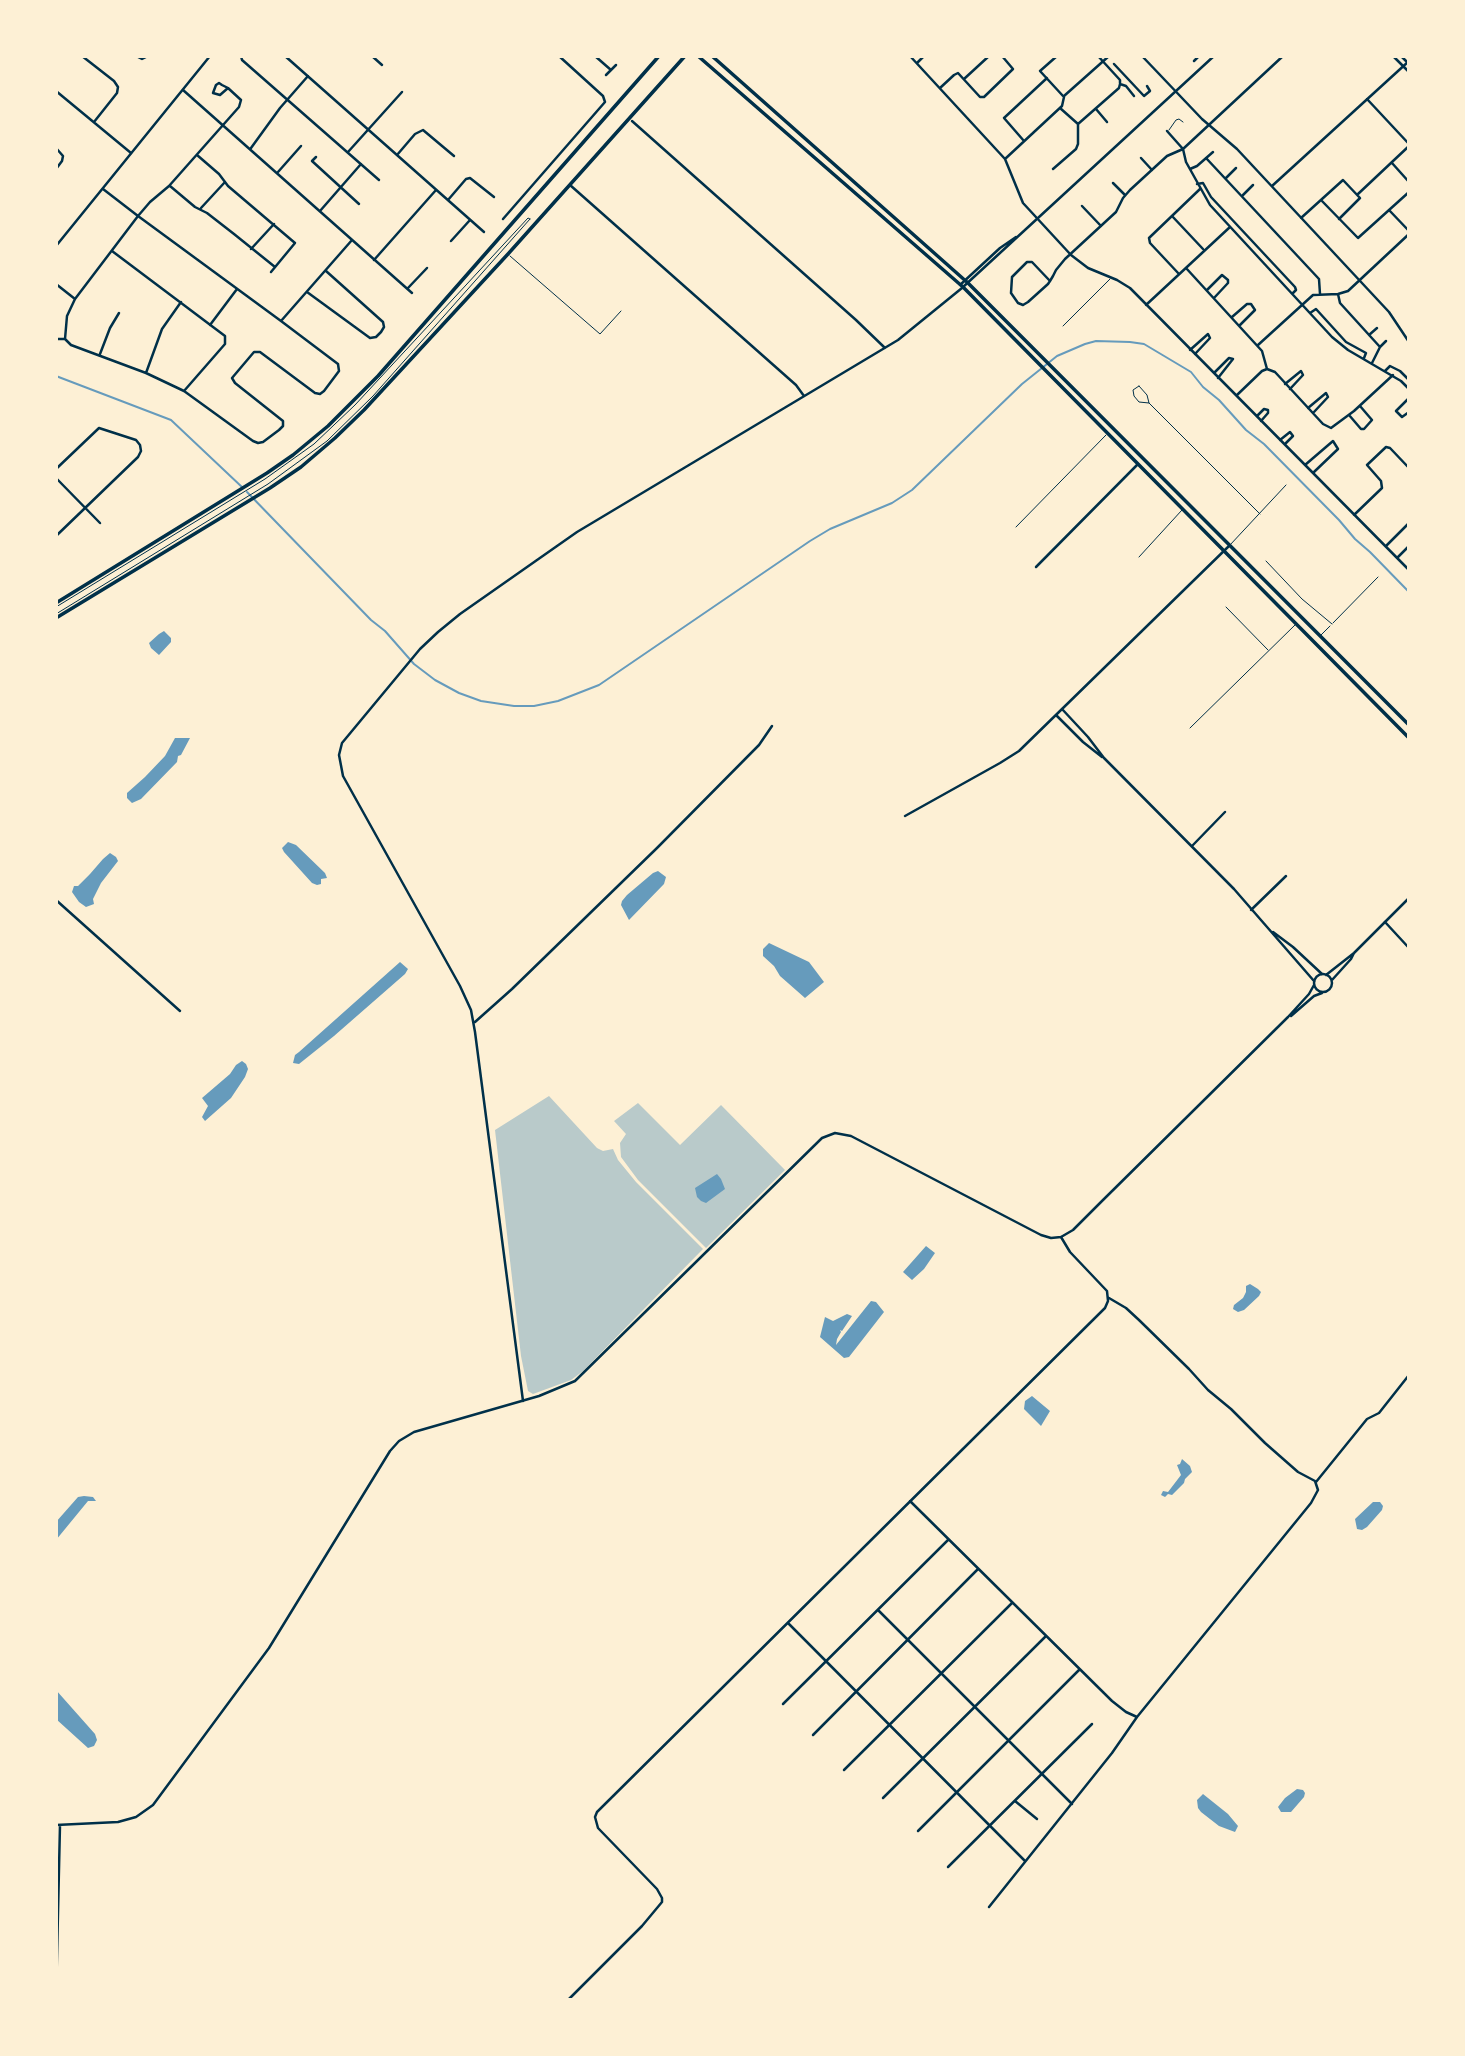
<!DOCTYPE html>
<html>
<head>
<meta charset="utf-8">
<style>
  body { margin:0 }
  #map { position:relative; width:1465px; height:2056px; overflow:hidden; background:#fdf0d5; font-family:"Open Sans",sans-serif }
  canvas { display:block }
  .frame { position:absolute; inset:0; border:58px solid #fdf0d5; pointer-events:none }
</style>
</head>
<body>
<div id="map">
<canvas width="1465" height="2056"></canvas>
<div class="frame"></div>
</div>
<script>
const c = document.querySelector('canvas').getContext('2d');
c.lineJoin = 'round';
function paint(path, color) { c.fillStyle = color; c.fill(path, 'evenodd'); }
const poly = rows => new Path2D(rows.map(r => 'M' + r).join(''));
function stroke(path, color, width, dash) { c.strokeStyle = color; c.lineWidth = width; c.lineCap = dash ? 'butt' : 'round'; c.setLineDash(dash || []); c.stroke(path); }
paint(poly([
  [549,1096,597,1148,603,1151,613,1149,618,1160,636,1182,703,1249,583,1371,571,1380,533,1394,528,1391,521,1356,495,1130],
  [638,1103,680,1145,721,1105,785,1170,706,1248,638,1180,621,1157,620,1143,626,1134,614,1121]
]), '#b9caca');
paint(poly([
  [164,631,171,638,171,642,159,655,151,648,149,643,159,634],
  [175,738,190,738,181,755,178,756,177,762,141,799,132,803,127,798,127,793,145,777,165,756],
  [288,842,296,845,325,873,327,878,321,879,321,884,317,885,312,883,284,852,282,848],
  [110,853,116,857,118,861,101,883,93,899,94,904,86,907,79,902,72,892,74,886,78,886,90,874,103,859],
  [658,871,666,877,664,884,629,920,621,905,622,901,627,895,653,873],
  [769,943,809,962,824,982,805,998,780,976,774,966,763,956,763,949],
  [400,962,408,969,405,974,334,1036,299,1064,293,1063,295,1055,299,1052],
  [242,1061,246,1064,248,1069,245,1077,231,1098,205,1121,202,1117,208,1106,202,1098,230,1074,236,1065],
  [717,1174,721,1179,725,1189,706,1203,701,1201,697,1197,695,1188],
  [926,1246,935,1253,924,1269,912,1280,903,1272],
  [1250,1284,1258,1289,1261,1292,1259,1296,1244,1310,1238,1312,1233,1309,1234,1305,1243,1298,1246,1292,1246,1286],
  [871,1301,876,1302,884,1312,849,1357,844,1358,820,1337,825,1317,833,1321,847,1314,852,1316,842,1331,840,1330,841,1332,837,1339,836,1345],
  [1032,1396,1050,1411,1041,1426,1024,1409,1025,1401],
  [1182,1459,1190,1466,1192,1472,1185,1479,1184,1483,1172,1495,1168,1494,1165,1497,1161,1495,1163,1491,1168,1492,1181,1475,1177,1465,1180,1464],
  [84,1496,93,1497,96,1501,88,1501,56,1540,56,1522,78,1497],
  [1373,1502,1380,1502,1383,1506,1382,1510,1367,1527,1362,1530,1357,1529,1355,1519],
  [56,1690,95,1734,97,1740,94,1746,88,1748,56,1719],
  [1297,1789,1303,1790,1305,1793,1304,1797,1291,1812,1281,1812,1278,1807,1285,1798],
  [1203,1794,1228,1814,1238,1826,1235,1832,1219,1826,1201,1812,1198,1808,1197,1800]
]), '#669bbc');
stroke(poly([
  [56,376,171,420,243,488],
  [247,492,371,620,385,631,414,664,435,680,459,693,481,701,514,706,534,706,558,701,599,685,810,541,830,529,892,503,912,490,1022,384,1057,356,1085,344,1096,341,1130,342,1144,344,1191,372,1203,387,1219,400,1246,430,1264,444,1339,520,1355,539,1370,552,1409,592]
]), '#669bbc', 2);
stroke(poly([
  [1169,130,1176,120,1179,119,1183,122],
  [510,256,600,334,621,311],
  [1063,326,1110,279],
  [1139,386,1147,395,1149,403,1139,402,1134,396,1133,390,1139,386],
  [1149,403,1260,514],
  [1016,527,1106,435],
  [1230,545,1286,485],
  [1139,557,1182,510],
  [1266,561,1302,599,1332,624],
  [56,607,265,479,314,444,355,405,528,218,530,219],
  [1226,607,1268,650],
  [56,614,268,484,327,441,373,396,530,219],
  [1333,623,1378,577],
  [1321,635,1330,626],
  [1190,728,1295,625]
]), '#003049', 1);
stroke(poly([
  [82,56,114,81,118,87,117,93,94,122],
  [136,56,142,59,148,56],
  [241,56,242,60,379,180],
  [285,56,484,232],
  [372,56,382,65],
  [595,56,611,70],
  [910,56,1005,159,1023,203,1071,255,1088,268,1117,280,1130,288,1409,570],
  [1057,56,1040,71,1063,96],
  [1098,56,1120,80,1120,83],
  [1142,56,1202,119,1237,149,1389,312,1409,342],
  [1393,56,1409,72],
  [1401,56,1409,64],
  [1194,61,1199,56],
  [917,63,924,56],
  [1114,64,1144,96,1150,91,1147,86],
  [606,75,616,65],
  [964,79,989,56],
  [1120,84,1126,86,1134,96],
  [940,88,954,75,958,73,980,97,984,97,1013,69,1002,56],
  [183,90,412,293],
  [56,91,131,153],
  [1064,96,1109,56],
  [1367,99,1409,144],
  [1060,108,1078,124],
  [1096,109,1107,122],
  [632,121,856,320,885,348],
  [1078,124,1119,88,1120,84],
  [1167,131,1183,149,1186,162,1210,205,1332,337,1348,350,1401,381,1409,389],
  [1024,141,1004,118,1047,78],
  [56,148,63,156,62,161,56,169],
  [251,148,280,108,308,76],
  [348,152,402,92],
  [197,155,219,174,228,186,295,243,271,272],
  [397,155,415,134,423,130,454,156],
  [316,157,312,161,359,204],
  [1141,158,1152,170],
  [1206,158,1319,279,1320,294],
  [1005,159,1062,106,1064,97],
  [1392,163,1409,182],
  [1053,169,1076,149,1078,144,1078,124],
  [1190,169,1197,166,1213,152],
  [278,172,301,146],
  [1226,178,1236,168],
  [1113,183,1125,195],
  [1197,184,1203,183,1211,197,1295,287,1296,290,1293,293],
  [570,185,796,385,804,396],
  [170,186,195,207,207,213,234,234,275,267],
  [1272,186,1409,61],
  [103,189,138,216,281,321,338,364,339,371,324,391,320,394,315,393,260,352,254,352,232,378,235,383,283,421,283,426,279,430,263,442,258,443,253,441,184,391,146,373,71,345,65,339,67,316,75,299,138,216,150,202,169,186,239,107,241,100,228,88,222,85,219,83,216,85,213,93,220,95,228,88],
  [1358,194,1409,146],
  [1243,195,1253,185],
  [448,200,466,179,470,178,494,197],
  [1321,200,1358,238,1409,192],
  [1082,206,1101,226],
  [201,208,225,182],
  [1389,210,1409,231],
  [320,211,361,164],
  [1172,216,1203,249],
  [1301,218,1343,180,1360,198,1339,219],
  [503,219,605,102,603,96,559,56],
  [451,241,470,220],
  [251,249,274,224],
  [112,251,225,336,225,344,184,391],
  [374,260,436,190],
  [1186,268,1262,351,1267,369,1262,371,1237,395],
  [1179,274,1150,243,1149,238,1200,189],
  [1050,281,1032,262,1027,262,1012,277,1011,293,1018,303,1023,305,1028,302,1048,284,1050,281,1053,276,1056,270,1065,259,1116,212,1123,198,1130,190,1167,156,1183,149,1283,56],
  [56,284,75,299],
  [408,288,427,268],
  [1207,290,1222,275,1228,280,1228,283,1214,298],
  [307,292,370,338,376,337,381,332,384,327,383,322,326,271],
  [1338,294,1340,303,1380,347],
  [1146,305,1230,227],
  [1310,313,1316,309,1346,342,1366,353,1364,358],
  [1232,317,1247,304,1251,304,1255,310,1240,325],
  [281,321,352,240],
  [210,325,237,289],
  [1369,335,1377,328],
  [56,339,65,339],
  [1258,345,1313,295,1338,294,1348,291,1409,234],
  [1190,350,1208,334,1210,338,1195,354],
  [100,354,110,328,119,313],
  [1372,363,1380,347,1386,341],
  [1267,369,1275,372,1323,424,1331,428,1354,411,1393,375],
  [1385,371,1390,366,1400,371,1409,380],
  [146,373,162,329,181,302],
  [1214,373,1229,358,1233,359,1218,378],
  [1285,384,1301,371,1303,375,1290,389],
  [1409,398,1396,411,1402,417,1409,412],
  [1308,408,1326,393,1328,397,1314,412],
  [1349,415,1361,429,1364,429,1372,420,1360,406],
  [1257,416,1264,409,1268,410,1268,413,1261,421],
  [1280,440,1290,432,1293,436,1286,443],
  [1305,465,1333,441,1338,449,1314,472],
  [56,469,99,428,136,440,140,445,141,451,138,457,56,536],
  [56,478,100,523],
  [1354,515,1382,488,1381,481,1367,465,1386,447,1390,448,1409,468],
  [1386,546,1409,523],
  [1397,558,1409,546],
  [1036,567,1138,464],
  [1062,709,1088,737,1104,758,1234,889,1314,981],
  [1056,715,1083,742,1102,757],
  [905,816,1000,763,1019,751,1230,545],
  [1192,846,1225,812],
  [56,900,180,1011],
  [1251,910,1286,876],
  [1385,922,1409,948],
  [1273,932,1293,947,1322,974],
  [475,1022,512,989,657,848,759,745,772,726],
  [523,1401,475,1032,471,1010,460,986,343,776,339,755,342,743,420,649,438,632,460,614,577,532,898,340,962,288],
  [1316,1482,1367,1419,1379,1413,1409,1375],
  [910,1501,1112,1701,1126,1712,1137,1717],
  [878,1610,1072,1804],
  [788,1623,1025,1861],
  [783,1704,948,1540],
  [813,1735,978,1569],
  [844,1770,1012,1603],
  [883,1798,1046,1636],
  [1015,1801,1037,1819],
  [918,1831,1079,1670],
  [948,1867,1092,1724],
  [989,1907,1112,1753,1137,1717,1311,1503,1318,1490,1315,1481,1298,1472,1265,1443,1231,1409,1208,1390,1189,1369,1139,1320,1126,1308,1109,1298],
  [568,2000,642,1926,662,1902,662,1898,657,1889,598,1828,595,1817,597,1812,1105,1308,1108,1301,1107,1291,1070,1252,1061,1237]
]), '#003049', 2.5);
stroke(poly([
  [56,246,210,56],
  [960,285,1000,248,1016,237],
  [963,287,1214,56],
  '1314 983a9 9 0 1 1 18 0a9 9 0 1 1-18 0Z',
  [1326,975,1354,953,1409,898],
  [1332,980,1351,959,1354,953],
  [1291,1016,1314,996,1322,993],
  [56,1825,118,1822,136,1817,153,1805,269,1648,390,1451,399,1441,414,1432,539,1396,575,1381,822,1138,835,1133,851,1136,1041,1235,1051,1238,1061,1237,1073,1230,1101,1202,1288,1017,1309,994,1314,985],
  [56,2000,60,1825]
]), '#003049', 2.5);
stroke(poly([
  [698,56,963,287,1409,738],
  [712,56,968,283,1409,725]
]), '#003049', 3.5);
stroke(poly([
  [56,603,267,473,293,455,328,426,378,376,659,56],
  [56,618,270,488,301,467,335,438,364,410,508,254,685,56]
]), '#003049', 3.5);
</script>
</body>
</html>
